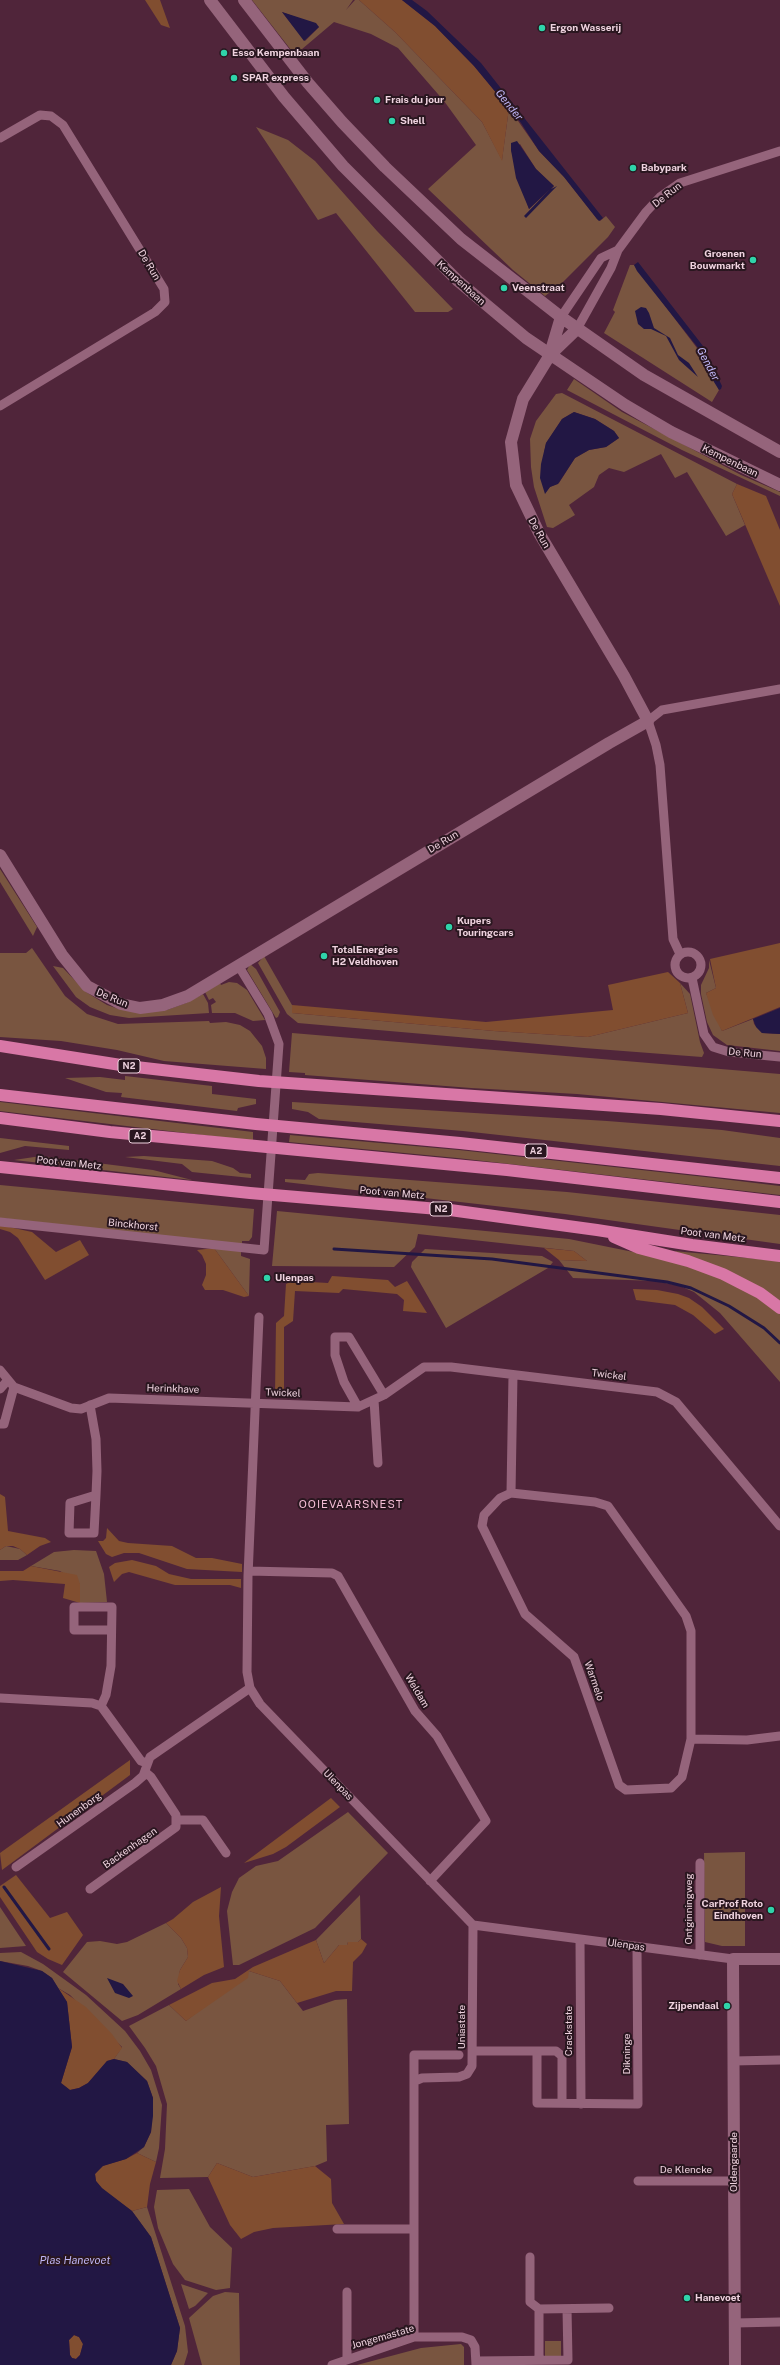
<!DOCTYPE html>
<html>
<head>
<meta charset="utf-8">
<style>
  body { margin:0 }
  canvas { display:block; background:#50253a }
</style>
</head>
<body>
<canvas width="780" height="2365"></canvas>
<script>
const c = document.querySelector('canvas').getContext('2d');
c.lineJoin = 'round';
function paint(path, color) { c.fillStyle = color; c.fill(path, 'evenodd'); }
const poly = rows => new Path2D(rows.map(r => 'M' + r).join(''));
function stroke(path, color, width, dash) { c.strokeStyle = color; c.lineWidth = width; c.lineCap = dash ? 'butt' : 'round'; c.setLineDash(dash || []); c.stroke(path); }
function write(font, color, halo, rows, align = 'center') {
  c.font = font + ' "Public Sans",sans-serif'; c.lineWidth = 4; c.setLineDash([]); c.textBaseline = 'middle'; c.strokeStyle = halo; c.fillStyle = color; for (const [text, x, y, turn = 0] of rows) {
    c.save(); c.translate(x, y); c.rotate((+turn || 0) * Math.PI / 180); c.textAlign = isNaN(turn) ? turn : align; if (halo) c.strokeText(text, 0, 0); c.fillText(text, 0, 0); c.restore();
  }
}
paint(poly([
  [252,0,353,0,346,10,355,0,359,0,395,32,482,122,502,160,509,108,539,151,564,177,597,219,600,221,606,216,615,227,608,237,562,283,545,296,513,270,428,189,476,145,444,101,398,48,371,34,334,22,295,55],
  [282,12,298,18,319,27,305,41],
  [520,144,536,169,554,186,529,209,511,150],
  [256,127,288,140,315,161,377,231,453,309,448,312,415,312,336,213,318,220],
  [630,265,634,265,703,356,719,390,712,402,604,333,615,312,613,310],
  [574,379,622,412,741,475,780,492,780,496,682,450,567,390],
  [562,393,737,484,732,494,745,525,726,536,687,472,675,478,661,454,624,472,609,468,599,475,594,487,569,505,575,515,553,528,547,527,534,487,531,467,530,439,536,421,556,394],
  [574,412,595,419,614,431,619,438,606,447,589,450,575,458,559,483,550,487,546,492,544,453,546,443,562,419],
  [0,869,37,927,33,936,0,882],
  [32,948,65,996,87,1014,118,1024,209,1021,210,1023,226,1022,240,1025,250,1031,262,1046,266,1058,266,1069,164,1061,117,1050,61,1041,0,1037,0,953,26,953],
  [264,956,292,1005,292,1013,494,1031,588,1037,688,1013,680,983,690,994,700,1042,704,1053,702,1057,584,1048,298,1023,287,1014,258,963],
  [709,960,716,988,706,993,722,1031,753,1019,754,1024,762,1033,780,1034,780,1051,727,1045,713,1035,707,1022,701,994,701,985,709,968],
  [250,964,256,969,280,1012,278,1017,276,1018,247,970],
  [53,966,63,968,86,992,107,1005,119,1009,167,1010,186,1003,203,994,208,1003,209,1013,129,1018,110,1015,90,1007,76,997],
  [229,982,237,983,247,990,265,1020,253,1021,235,1013,212,1013,211,1005,216,1002,213,998,209,1000,205,992,220,983,221,985],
  [292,1033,780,1074,780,1113,577,1094,471,1088,305,1075,305,1073,289,1072],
  [125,1076,212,1086,212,1094,256,1099,256,1104,238,1108,237,1111,121,1097,122,1093,106,1092,65,1078,100,1077,125,1080],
  [0,1102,253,1132,253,1141,0,1111],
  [292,1102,607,1121,722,1130,780,1138,780,1166,463,1131,319,1119,308,1112,292,1109],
  [290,1135,459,1150,714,1178,780,1186,780,1195,457,1158,289,1142],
  [0,1138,69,1146,69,1150,25,1146,0,1153],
  [41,1156,153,1170,192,1180,14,1160],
  [144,1156,212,1161,233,1168,240,1173,251,1174,251,1178,192,1172,182,1164,125,1157],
  [318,1173,567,1192,780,1215,780,1244,565,1214,285,1182,285,1179,305,1180,309,1174],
  [0,1185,254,1209,252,1237,249,1241,242,1241,242,1245,0,1218],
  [277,1211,569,1239,668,1259,721,1278,758,1296,780,1313,780,1382,720,1313,694,1292,680,1286,655,1281,573,1278,559,1260,587,1261,574,1251,418,1234,415,1247,394,1267,272,1266],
  [214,1248,241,1251,241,1256,250,1259,249,1296],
  [425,1249,542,1256,553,1262,548,1268,446,1328,411,1267,412,1262],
  [674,1251,780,1261,780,1303,689,1258],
  [6,1546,20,1549,27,1555,18,1560,0,1560,0,1550],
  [74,1550,96,1551,104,1574,107,1602,80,1603,80,1584,60,1571,31,1566,54,1552],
  [348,1812,388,1853,315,1928,239,1965,233,1965,227,1911,232,1892,239,1878,256,1866,278,1861],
  [745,1852,745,1946,722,1946,705,1942,704,1853],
  [360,1895,361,1939,358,1942,348,1942,347,1945,339,1945,324,1963,316,1940],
  [0,1907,26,1946,0,1948],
  [166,1923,181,1938,187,1948,188,1957,180,1970,178,1984,181,1989,138,2015,122,2021,63,1972,87,1942,100,1941,117,1944,127,1942],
  [21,1952,43,1964,86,1995,125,2031,140,2051,151,2070,162,2105,159,2148,156,2162,137,2153,144,2147,151,2132,153,2098,147,2081,127,2062,114,2059,122,2047,70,1995,58,1988,52,1978,42,1971,28,1966,0,1961,0,1953],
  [249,1971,280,1981,303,2011,335,2000,347,1999,349,2124,326,2125,327,2161,315,2166,253,2177,217,2163,208,2177,160,2178,165,2149,167,2104,156,2066,145,2048,129,2026,169,2005,186,2021],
  [189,2189,210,2227,232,2248,230,2288,216,2290,185,2280,173,2264,158,2228,154,2207,157,2190],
  [147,2207,185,2326,188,2352,184,2365,171,2365,177,2351,180,2328,151,2237,132,2211],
  [181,2284,208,2293,195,2306,189,2309],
  [225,2292,239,2293,240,2365,202,2365,189,2318,213,2296],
  [545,2341,561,2341,561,2356,545,2356],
  [461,2344,464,2347,464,2365,357,2365,421,2348]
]), '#795540');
paint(poly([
  [145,0,160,0,170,28,161,25],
  [359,0,402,0,435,26,474,66,509,108,502,161,482,122,395,32],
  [737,484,766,496,780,530,780,606,732,494],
  [780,943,780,1007,722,1031,713,1015,706,993,716,988,710,959],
  [668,972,680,983,688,1013,588,1037,494,1031,292,1013,292,1005,486,1022,613,1010,608,985],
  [0,1225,32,1232,56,1252,80,1240,89,1255,45,1280,18,1238,10,1232,0,1229],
  [214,1248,249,1296,244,1297,223,1290,205,1290,202,1285,206,1275,206,1264,202,1255,197,1250],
  [544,1248,574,1251,587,1261,559,1260],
  [332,1276,388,1280,395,1287,407,1281,427,1313,403,1311,404,1300,397,1294,343,1289,339,1293,295,1291,293,1321,284,1327,284,1395,275,1395,276,1323,284,1316,286,1284,292,1281,328,1283],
  [633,1289,657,1290,678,1294,689,1298,702,1307,724,1329,715,1334,693,1315,675,1305,636,1300],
  [0,1494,5,1497,8,1531,45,1538,51,1542,40,1546,27,1555,20,1549,13,1546,6,1546,0,1550],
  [107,1528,119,1541,128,1543,172,1546,196,1558,212,1558,242,1564,242,1572,187,1569,139,1553,124,1553,112,1557,106,1554,98,1541,103,1541,106,1538],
  [132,1560,156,1566,169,1574,191,1579,241,1579,241,1588,230,1585,175,1585,129,1572,122,1574,114,1582,109,1567,115,1563],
  [31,1566,77,1575,80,1584,80,1603,63,1598,65,1584,13,1580,0,1581,0,1571,23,1571],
  [130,1760,130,1775,2,1870,0,1853],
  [331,1798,340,1807,286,1847,273,1854,244,1863],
  [16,1875,50,1918,67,1912,83,1935,62,1965,48,1959,37,1952,0,1897,0,1886],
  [221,1887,219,1916,224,1967,204,1975,181,1989,177,1981,180,1970,188,1957,187,1948,181,1938,166,1923,173,1919,193,1902],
  [361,1939,367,1944,362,1953,353,1962,352,1991,336,1991,297,2003,280,1981,249,1971,248,1978,186,2021,169,2005,212,1983,235,1979,253,1967,316,1940,324,1963,339,1945,347,1945,348,1942,358,1942],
  [58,1988,86,2007,112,2034,122,2048,114,2059,107,2061,88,2083,79,2088,70,2090,61,2083,72,2047,67,2002],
  [137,2153,156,2162,150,2184,147,2207,132,2211,102,2189,96,2181,95,2174,102,2166,126,2159],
  [217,2163,253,2177,315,2166,331,2179,332,2203,344,2224,273,2228,254,2232,241,2239,230,2225,208,2177],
  [74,2335,79,2337,83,2344,80,2355,76,2359,72,2358,70,2355,69,2340]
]), '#814e30');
paint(poly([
  [402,0,412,0,427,11,481,63,603,218,599,221,597,219,564,177,539,151,521,123,474,66,435,26],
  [282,12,316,23,319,27,304,41],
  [517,141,536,169,554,186,551,189,557,186,526,218,524,216,550,189,529,209,516,178,511,150,511,143],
  [638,262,703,346,722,386,721,389,719,390,714,382,699,349,637,271,634,265],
  [641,307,646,308,649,313,654,328,670,338,678,355,689,363,698,377,679,360,666,336,651,329,644,329,638,324,635,311],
  [574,412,595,419,614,431,619,438,606,447,589,450,575,458,558,484,550,487,545,494,540,478,541,464,546,443,562,419],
  [780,1008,780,1034,762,1033,756,1027,753,1019],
  [0,1961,42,1971,52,1978,67,2002,72,2047,61,2083,70,2090,79,2088,88,2083,107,2061,114,2059,127,2062,147,2081,153,2098,153,2116,151,2132,144,2147,126,2159,103,2166,95,2174,96,2181,102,2188,132,2211,151,2237,180,2328,177,2351,171,2365,0,2365],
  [74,2335,79,2337,83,2344,80,2355,76,2359,72,2358,70,2355,69,2340],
  [107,1978,123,1984,133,1996,129,1998,115,1993]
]), '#221744');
stroke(poly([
  [334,1249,492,1259,667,1282,691,1288,729,1306,764,1328,780,1343],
  [4,1887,49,1949]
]), '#221744', 3);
stroke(poly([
  [0,138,40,115,51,116,63,125,164,289,165,302,155,312,0,406],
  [561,317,601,258,618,250],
  [577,329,611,268,618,250,646,212,660,197,680,183,780,151],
  '675 965a13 13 0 1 1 26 0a13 13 0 1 1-26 0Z',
  [680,954,673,939,660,765,656,745,648,721,662,710,780,689],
  [692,978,704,1034,713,1047,729,1052,780,1057],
  [0,1222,264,1250,279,1044,268,1014,238,965],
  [259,1317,248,1576,247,1672,250,1688,260,1704,473,1925,733,1959],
  [0,1370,14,1387,71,1408,81,1409,109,1398,358,1407,384,1395,424,1367,451,1367,657,1392,676,1402,780,1526],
  [0,1389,7,1381],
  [374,1400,378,1463],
  [90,1405,96,1439,97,1471,96,1495,94,1533,69,1533,70,1503,96,1495],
  [358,1407,344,1382,335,1355,335,1337,349,1337,384,1395],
  [0,1424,4,1424,14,1387],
  [511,1493,595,1502,608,1506,686,1616,691,1631,691,1739,682,1777,671,1788,626,1790,619,1785,574,1657,525,1614,482,1526,484,1515,500,1498,511,1493],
  [511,1493,513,1375],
  [249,1571,332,1573,338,1576,415,1711,437,1736,486,1821,430,1881],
  [0,1698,92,1703,101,1706,141,1761,147,1763],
  [101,1706,106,1695,111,1666,112,1607,74,1607,74,1630,111,1630],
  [691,1739,747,1740,780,1736],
  [178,1820,203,1820,226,1853],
  [700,1863,700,1955],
  [16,1867,135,1783,143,1776,150,1757,250,1688],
  [90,1889,176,1827,176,1815,151,1777,145,1772],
  [580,1939,581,2104],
  [473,2051,556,2051,562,2056,562,2103],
  [537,2052,537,2103,638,2104,637,1947],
  [733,2061,780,2060],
  [415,2081,422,2078,459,2077,467,2074,472,2066,473,1925],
  [638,2181,734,2181],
  [337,2229,414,2229],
  [530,2257,530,2302,539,2309,609,2308],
  [347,2292,347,2359],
  [539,2309,539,2360],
  [735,2323,780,2322],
  [414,2337,414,2055,459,2055],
  [476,2361,568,2360,567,2309],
  [332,2365,414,2337,462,2337,471,2340,475,2347,476,2365]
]), '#95647b', 9);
stroke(poly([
  [210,0,284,97,343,166,458,281,526,338,625,405,671,432,780,485],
  [244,0,308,83,342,122,385,167,461,239,561,317,644,375,780,452],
  [550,354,561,317],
  [0,855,62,955,87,986,121,1004,140,1008,163,1005,188,996,609,743,648,721,624,676,539,533,516,485,511,442,523,399,550,355,577,329],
  [735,2365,733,1959,780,1959]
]), '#95647b', 12);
stroke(poly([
  [0,1046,127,1066,259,1081,661,1109,780,1121],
  [0,1095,256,1124,460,1143,780,1178],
  [0,1118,110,1132,507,1170,780,1202],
  [0,1167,250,1193,450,1210,597,1230,692,1245,780,1256],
  [614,1237,639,1248,688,1261,723,1274,760,1293,780,1308]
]), '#d877a6', 12);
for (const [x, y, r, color] of [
  [542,28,4,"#2fd4aa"],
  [224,53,4,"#2fd4aa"],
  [234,78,4,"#2fd4aa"],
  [377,100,4,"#2fd4aa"],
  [392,121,4,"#2fd4aa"],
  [633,168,4,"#2fd4aa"],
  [753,260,4,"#2fd4aa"],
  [504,288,4,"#2fd4aa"],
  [449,927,4,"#2fd4aa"],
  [324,956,4,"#2fd4aa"],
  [267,1278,4,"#2fd4aa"],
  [771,1910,4,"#2fd4aa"],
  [727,2006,4,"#2fd4aa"],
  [687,2298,4,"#2fd4aa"]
]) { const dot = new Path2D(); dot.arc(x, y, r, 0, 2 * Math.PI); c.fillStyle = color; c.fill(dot); stroke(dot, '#29161f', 1.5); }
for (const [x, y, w] of [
  [129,1066,22],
  [140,1136,22],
  [536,1151,22],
  [441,1209,22]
]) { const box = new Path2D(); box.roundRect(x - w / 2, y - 7, w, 14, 3); c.fillStyle = '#29161f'; c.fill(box); stroke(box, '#efd3df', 1); }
write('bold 9px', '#efd3df', null, [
  ["N2",129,1066],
  ["A2",140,1136],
  ["A2",536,1151],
  ["N2",441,1209]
]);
write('bold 10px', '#efd3df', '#29161f', [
  ["Ergon Wasserij",550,28],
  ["Esso Kempenbaan",232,53],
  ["SPAR express",242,78],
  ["Frais du jour",385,100],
  ["Shell",400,121],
  ["Babypark",641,168],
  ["Groenen",745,254,"right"],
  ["Bouwmarkt",745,266,"right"],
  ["Veenstraat",512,288],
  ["Kupers",457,921],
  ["Touringcars",457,933],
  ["TotalEnergies",332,950],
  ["H2 Veldhoven",332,962],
  ["Ulenpas",275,1278],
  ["CarProf Roto",763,1904,"right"],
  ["Eindhoven",763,1916,"right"],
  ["Zijpendaal",719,2006,"right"],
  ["Hanevoet",695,2298]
], 'left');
write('10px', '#efd3df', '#29161f', [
  ["De Run",667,195,-38],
  ["De Run",149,265,59],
  ["Kempenbaan",461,283,42],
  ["Kempenbaan",730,461,26],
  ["De Run",539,533,60],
  ["De Run",443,842,-31],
  ["De Run",112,998,22],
  ["De Run",745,1053,5],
  ["Poot van Metz",69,1163,6],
  ["Poot van Metz",392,1193,5],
  ["Binckhorst",133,1225,6],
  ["Poot van Metz",713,1235,7],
  ["Twickel",609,1375,7],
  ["Herinkhave",173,1389,2],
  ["Twickel",283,1393,2],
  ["Warmelo",594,1681,71],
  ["Weldam",417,1691,59],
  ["Ulenpas",338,1785,46],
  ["Hunenborg",79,1810,-36],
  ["Backenhagen",130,1848,-35],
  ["Ontginningweg",689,1909,-90],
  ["Ulenpas",626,1945,8],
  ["Uniastate",462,2027,-90],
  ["Crackstate",569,2031,-90],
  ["Dikninge",627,2054,-90],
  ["Oldengaarde",734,2162,-90],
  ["De Klencke",686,2170],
  ["Jongemastate",383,2337,-16]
]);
write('italic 11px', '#bfb6f6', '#29161f', [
  ["Gender",509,105,51],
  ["Gender",708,364,62],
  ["Plas Hanevoet",75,2261]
]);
c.letterSpacing = '1px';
write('11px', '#f4bdd5', '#29161f', [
  ["OOIEVAARSNEST",351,1505]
]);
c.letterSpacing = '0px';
</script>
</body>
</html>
